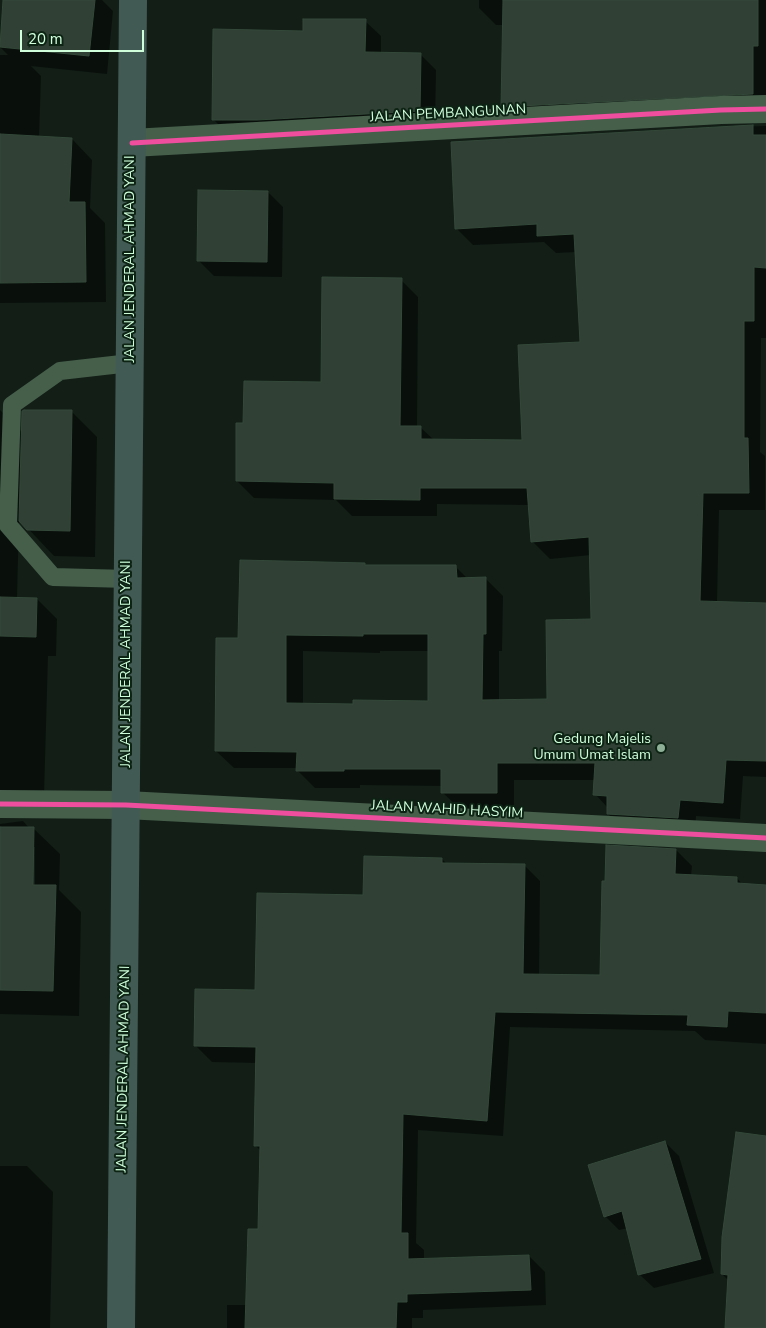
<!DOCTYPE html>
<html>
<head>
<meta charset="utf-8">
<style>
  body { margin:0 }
  #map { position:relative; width:766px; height:1328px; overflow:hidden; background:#121e16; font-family:"Nunito Sans",sans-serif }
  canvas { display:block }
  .scale { position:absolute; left:20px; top:30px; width:124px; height:22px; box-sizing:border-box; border:2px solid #cfffdb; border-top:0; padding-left:6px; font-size:15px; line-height:18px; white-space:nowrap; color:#cfffdb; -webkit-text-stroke:4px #0d2314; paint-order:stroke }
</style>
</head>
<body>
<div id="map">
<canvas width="766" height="1328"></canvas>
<div class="scale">20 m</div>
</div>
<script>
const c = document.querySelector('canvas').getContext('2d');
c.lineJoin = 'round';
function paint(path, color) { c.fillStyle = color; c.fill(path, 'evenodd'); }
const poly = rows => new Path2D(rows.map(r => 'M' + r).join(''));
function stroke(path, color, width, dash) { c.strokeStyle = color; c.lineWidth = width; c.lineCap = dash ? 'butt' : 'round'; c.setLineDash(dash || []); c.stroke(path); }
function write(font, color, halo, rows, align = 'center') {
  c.font = font + ' "Nunito Sans",sans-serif'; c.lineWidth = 4; c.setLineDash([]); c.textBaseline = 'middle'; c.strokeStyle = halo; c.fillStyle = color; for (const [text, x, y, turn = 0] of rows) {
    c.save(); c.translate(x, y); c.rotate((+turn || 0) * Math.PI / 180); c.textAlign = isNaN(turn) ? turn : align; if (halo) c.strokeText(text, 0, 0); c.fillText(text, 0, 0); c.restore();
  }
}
paint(poly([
  [5,0,102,0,113,11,107,74,31,66,41,76,39,138,72,139,92,160,90,208,105,223,106,302,0,303,0,55,8,55,0,47],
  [479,0,766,0,766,110,520,123,502,106,504,25,496,25,479,8],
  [365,21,381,36,381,54,420,54,436,70,435,126,229,135,213,119,304,32],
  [766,126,766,338,761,338,760,452,765,456,765,510,719,510,717,603,766,604,766,777,743,776,740,819,696,816,695,834,625,831,608,814,608,808,595,794,595,780,514,780,514,810,460,809,442,792,443,786,360,785,360,788,315,788,298,771,298,768,234,768,216,751,240,639,365,564,366,566,456,567,468,579,486,579,503,596,502,651,499,651,499,701,548,700,592,621,591,555,550,559,532,541,529,505,437,504,437,516,352,516,336,500,254,498,237,481,244,424,322,384,401,280,418,297,417,427,420,427,434,440,523,441,581,343,576,252,556,253,544,242,473,245,456,228,722,127],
  [303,651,380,653,380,651,429,651,429,702,354,706,303,705],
  [268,192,283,207,282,277,214,276,198,260],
  [0,410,23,433,71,411,97,437,95,557,54,556,19,519,17,598,37,599,57,619,56,656,48,656,44,796,0,794],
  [23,821,30,829,34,829,60,854,59,890,81,912,79,1016,0,1014,0,824],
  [33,847,35,847,35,891,32,891],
  [676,850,692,866,691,876,737,878,743,885,766,886,766,1044,705,1040,695,1031,510,1027,503,1136,418,1130,416,1243,424,1250,424,1260,529,1256,545,1272,546,1305,423,1310,423,1318,412,1318,412,1328,227,1328,227,1305,247,1305,259,1231,261,1151,255,1145,257,1063,212,1062,196,1046,365,896,442,859,447,864,524,865,540,881,539,976,602,977],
  [766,1137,766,1328,726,1328,729,1281,722,1274],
  [665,1142,679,1156,714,1273,654,1288,639,1274,628,1228,619,1230,605,1216],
  [0,1166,27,1166,53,1192,50,1328,0,1328]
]), '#0007');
const building = poly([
  [3,0,95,0,89,56,0,47,3,0],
  [503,0,758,0,758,46,753,46,753,94,501,107,503,0],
  [303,19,366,19,365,52,421,53,420,111,257,120,212,120,213,29,303,31,303,19],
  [753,125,753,135,766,135,766,268,754,267,754,321,744,321,744,438,748,438,749,493,703,493,700,601,766,603,766,761,726,760,723,803,680,800,678,818,607,814,607,796,593,795,595,763,497,763,497,793,441,793,441,769,344,769,344,771,296,771,297,752,215,751,216,638,238,638,240,560,365,563,365,565,456,565,457,578,486,577,486,634,483,634,482,700,547,699,546,620,591,619,589,537,531,542,527,488,420,488,420,500,334,499,334,483,236,481,236,423,243,423,244,381,321,382,322,277,402,278,400,426,421,426,421,439,522,440,518,345,580,342,574,234,537,236,537,224,455,229,451,142,753,125],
  [363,634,428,634,428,701,353,700,353,704,286,703,286,635,363,636,363,634],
  [0,134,72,138,69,202,85,202,86,282,0,283,0,134],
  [198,190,268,191,267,262,197,261,198,190],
  [24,410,72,410,70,531,27,530,19,521,22,411,24,410],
  [0,597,37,598,36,637,0,636,0,597],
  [0,827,34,827,33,885,56,885,53,991,0,990,0,827],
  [606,845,676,849,675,874,737,877,737,883,766,885,766,1013,728,1011,727,1027,687,1025,688,1015,495,1012,487,1121,403,1114,401,1233,408,1233,408,1259,529,1255,531,1290,407,1294,407,1302,397,1302,396,1328,245,1328,248,1229,258,1229,260,1146,254,1146,256,1047,194,1046,195,989,255,990,257,893,363,895,364,856,442,858,442,863,525,864,523,974,600,975,602,881,605,881,606,845],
  [736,1132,766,1136,766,1328,725,1328,728,1275,721,1274,722,1237,736,1132],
  [665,1141,701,1259,638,1275,622,1211,604,1217,588,1165,665,1141]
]);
paint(building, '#304034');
stroke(building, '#34493a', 1);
stroke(poly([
  [128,579,53,577,8,525,12,405,60,371,130,363]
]), '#465f4b', 18);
stroke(poly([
  [132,143,721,110,766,109]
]), '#465f4b', 28);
stroke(poly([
  [0,804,126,805,766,838]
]), '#465f4b', 28);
stroke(poly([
  [121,1328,133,0]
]), '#425a54', 28);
stroke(poly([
  [132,143,721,110,766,109],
  [0,804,126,805,766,838]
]), '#ef4d9e', 5);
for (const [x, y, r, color] of [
  [661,748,5,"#8db096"]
]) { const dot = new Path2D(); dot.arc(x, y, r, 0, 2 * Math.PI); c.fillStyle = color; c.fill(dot); stroke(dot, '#0d2314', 2); }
write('14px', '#cfffdb', '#0d2314', [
  ["JALAN PEMBANGUNAN",448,114,-3],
  ["JALAN JENDERAL AHMAD YANI",131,259,-90],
  ["JALAN JENDERAL AHMAD YANI",127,664,-90],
  ["JALAN WAHID HASYIM",447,810,3],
  ["JALAN JENDERAL AHMAD YANI",124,1069,-89]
]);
write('14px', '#cfffdb', '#0d2314', [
  ["Gedung Majelis",651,740],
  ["Umum Umat Islam",651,756]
], 'right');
</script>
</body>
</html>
